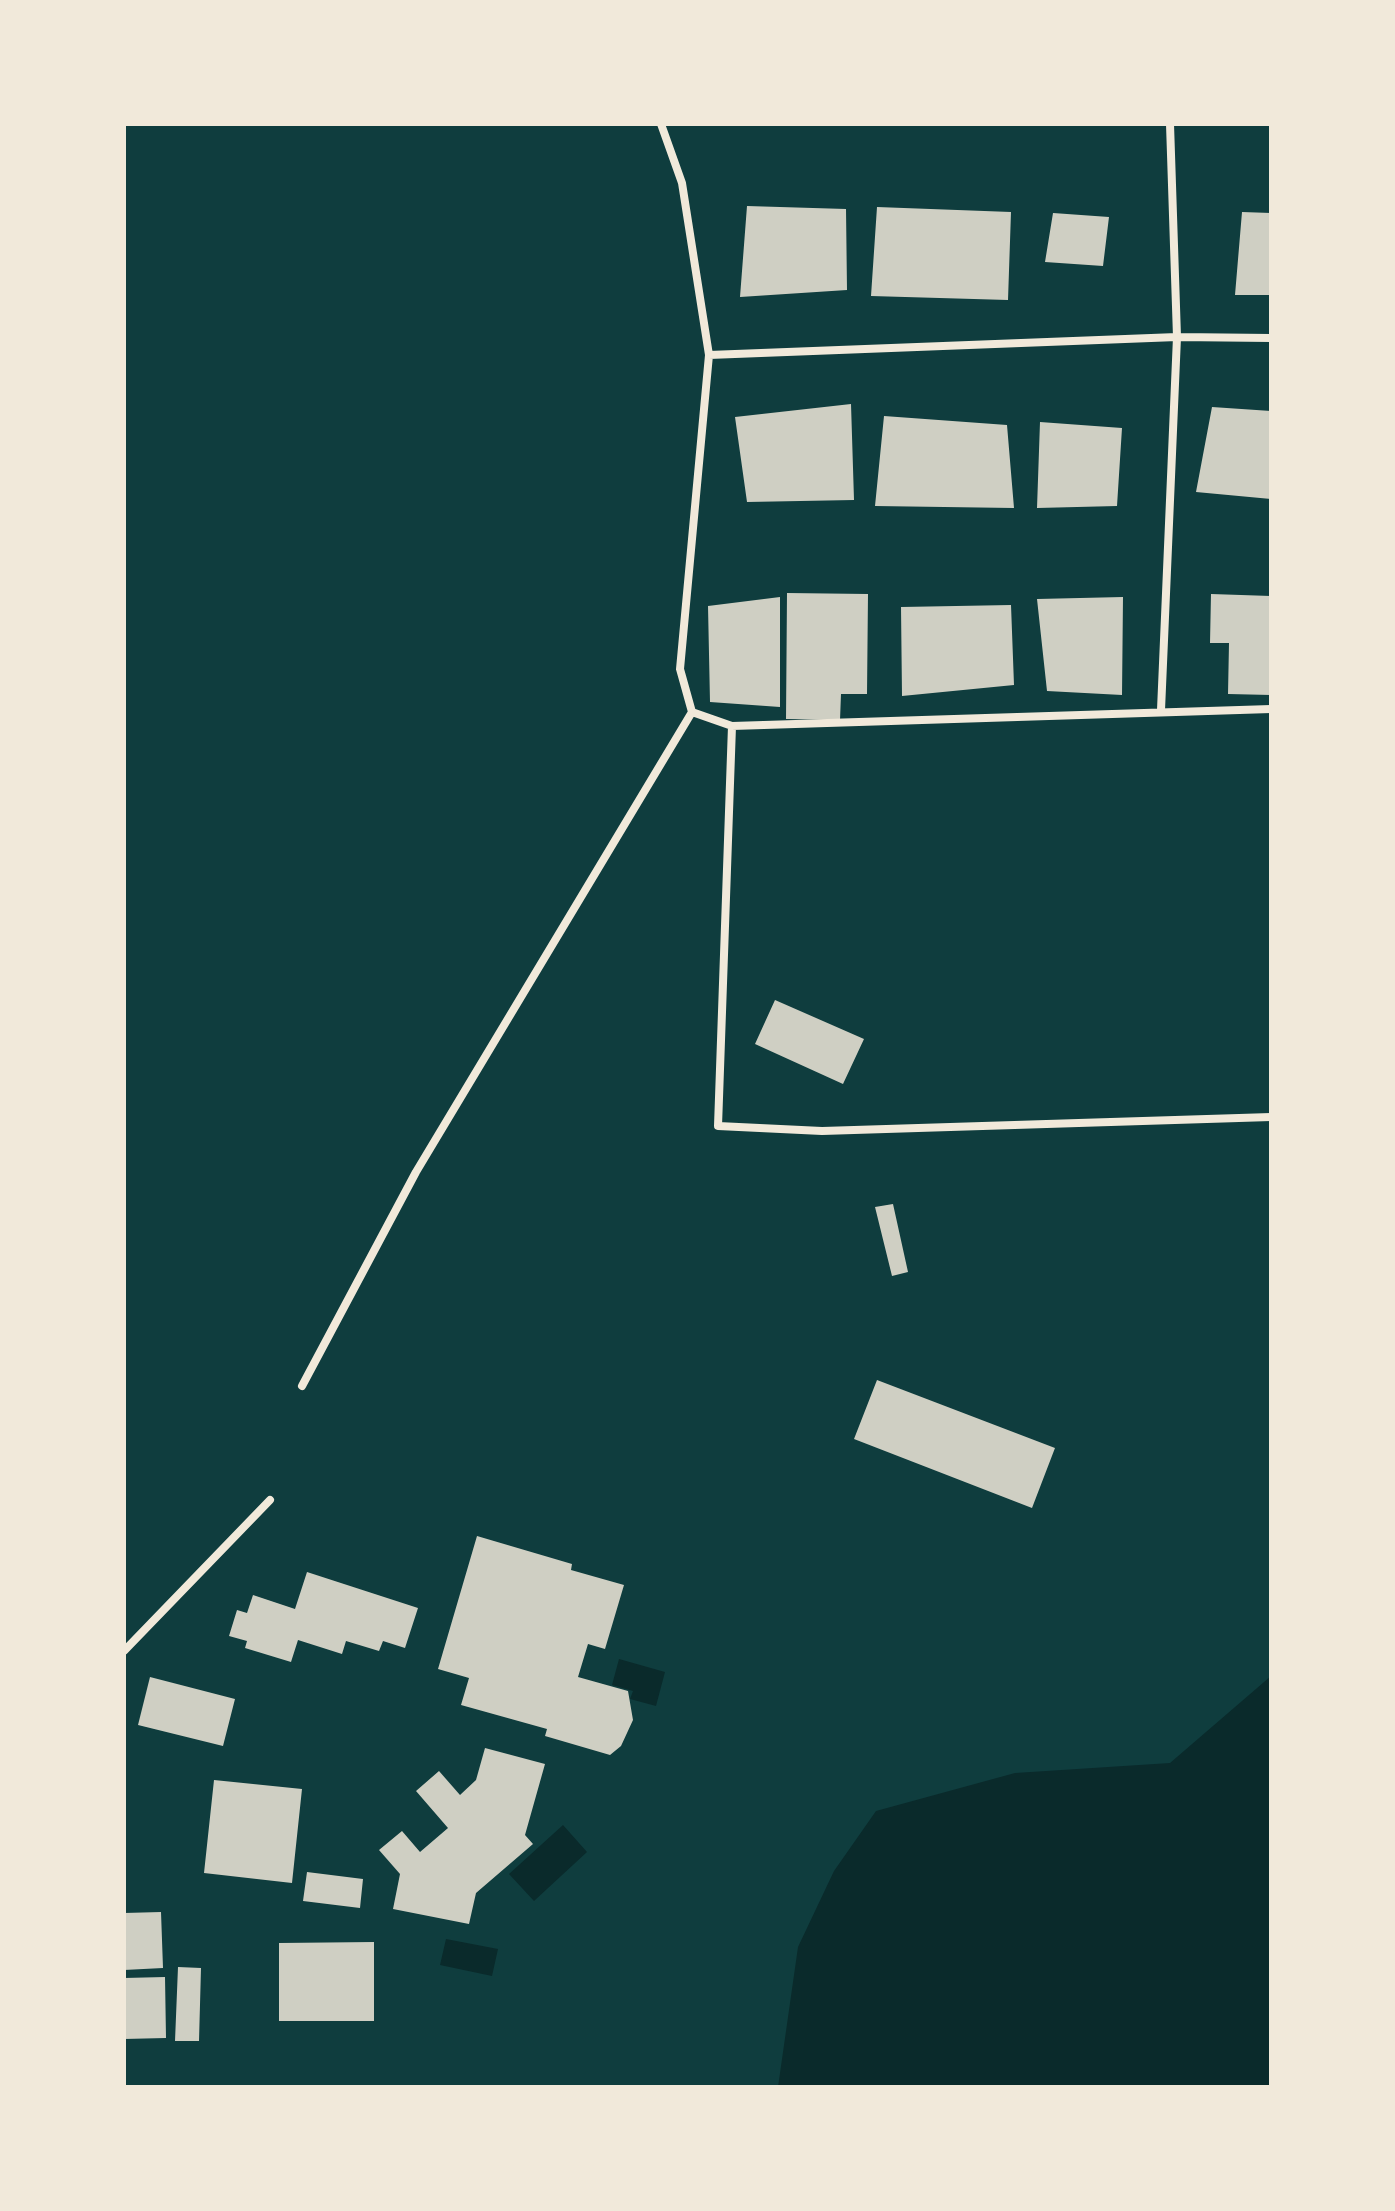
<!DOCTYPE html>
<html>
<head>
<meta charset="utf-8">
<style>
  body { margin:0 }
  #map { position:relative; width:1395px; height:2211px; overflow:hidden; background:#0f3d3e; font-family:"Fira Sans Condensed",sans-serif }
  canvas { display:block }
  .frame { position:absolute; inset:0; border:126px solid #f1e9da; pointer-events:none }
</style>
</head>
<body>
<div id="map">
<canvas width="1395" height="2211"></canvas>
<div class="frame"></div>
</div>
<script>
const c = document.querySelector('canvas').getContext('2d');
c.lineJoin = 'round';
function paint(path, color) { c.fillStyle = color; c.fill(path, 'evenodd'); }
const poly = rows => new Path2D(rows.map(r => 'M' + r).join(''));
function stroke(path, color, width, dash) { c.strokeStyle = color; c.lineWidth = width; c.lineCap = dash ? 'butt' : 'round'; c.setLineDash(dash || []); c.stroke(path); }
paint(poly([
  [619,1659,665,1672,656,1706,630,1699,633,1691,612,1685],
  [1271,1676,1271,2087,778,2087,798,1947,834,1871,876,1811,1015,1773,1170,1763],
  [563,1825,587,1852,534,1901,509,1874],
  [446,1939,498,1949,492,1976,440,1965]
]), '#0a2a2b');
paint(poly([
  [747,206,846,209,847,290,740,297],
  [877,207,1011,212,1008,300,871,296],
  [1242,212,1271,213,1271,295,1235,295],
  [1053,213,1109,217,1103,266,1045,262],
  [851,404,854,500,747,502,735,417],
  [1212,407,1271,411,1271,499,1196,492],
  [884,416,1007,425,1014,508,875,506],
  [1040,422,1122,428,1117,506,1037,508],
  [787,593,868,594,867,694,841,694,840,720,786,719],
  [1211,594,1271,596,1271,695,1228,694,1229,643,1210,643],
  [780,597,780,707,710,702,708,606],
  [1123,597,1122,695,1047,691,1037,599],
  [1011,605,1014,685,902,696,901,607],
  [775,1000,864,1039,843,1084,755,1044],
  [893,1204,908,1272,892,1276,875,1207],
  [877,1380,1055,1448,1032,1508,854,1439],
  [477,1536,572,1564,571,1570,624,1585,605,1649,588,1644,578,1677,628,1691,633,1720,621,1746,610,1755,545,1736,547,1729,461,1705,469,1678,438,1669],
  [307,1572,418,1608,405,1648,383,1641,379,1651,346,1641,342,1654,298,1640,291,1662,245,1648,247,1641,229,1636,237,1610,247,1613,253,1595,295,1609],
  [150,1677,235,1699,223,1746,138,1725],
  [485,1748,545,1764,525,1835,533,1844,476,1893,469,1924,393,1909,400,1874,379,1850,402,1831,420,1852,448,1828,416,1791,439,1771,460,1795,476,1780],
  [214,1780,302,1789,292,1883,204,1873],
  [307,1872,363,1879,360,1908,303,1901],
  [161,1912,163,1968,124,1970,124,1913],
  [374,1942,374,2021,279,2021,279,1943],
  [178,1967,201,1968,199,2041,175,2041],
  [165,1977,166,2038,124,2039,124,1978]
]), '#cfcfc3');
stroke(poly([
  [661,124,682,183,709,355,680,669,692,712,732,726,1271,709],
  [709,355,1177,337,1271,338],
  [1161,710,1177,337,1170,124],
  [732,726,718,1126,822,1131,1271,1117],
  [302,1386,416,1172,692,712],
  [124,1651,270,1500]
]), '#f1e9da', 8);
</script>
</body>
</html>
